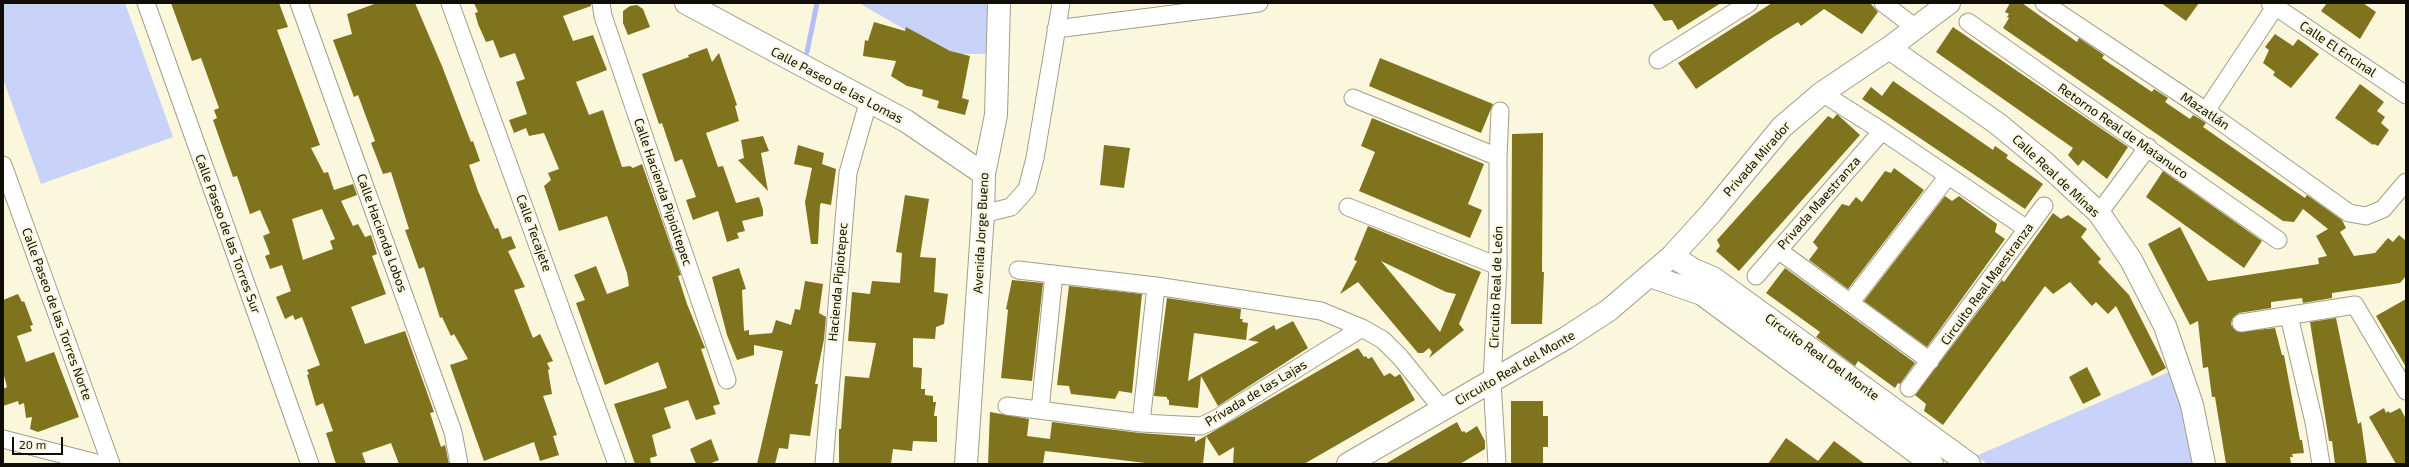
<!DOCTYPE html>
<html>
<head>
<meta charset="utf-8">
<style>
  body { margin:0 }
  #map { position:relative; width:2409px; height:467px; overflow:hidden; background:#fbf7dd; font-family:"Exo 2",sans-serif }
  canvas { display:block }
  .frame { position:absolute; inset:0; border:4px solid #0f0d05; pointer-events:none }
  .scale { position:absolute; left:12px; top:437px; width:51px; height:18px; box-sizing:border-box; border:2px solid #0f0d05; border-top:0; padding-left:5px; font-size:12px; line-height:14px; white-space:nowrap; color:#0f0d05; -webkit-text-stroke:3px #fbf7dd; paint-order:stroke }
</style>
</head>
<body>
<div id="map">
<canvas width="2409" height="467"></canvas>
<div class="frame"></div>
<div class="scale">20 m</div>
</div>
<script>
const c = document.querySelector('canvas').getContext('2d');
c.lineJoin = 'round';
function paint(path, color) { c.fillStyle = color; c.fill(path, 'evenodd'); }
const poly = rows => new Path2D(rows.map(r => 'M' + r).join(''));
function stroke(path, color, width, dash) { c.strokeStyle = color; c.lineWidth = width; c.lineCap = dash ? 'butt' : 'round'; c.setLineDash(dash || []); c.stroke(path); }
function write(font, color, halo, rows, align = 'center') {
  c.font = font + ' "Exo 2",sans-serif'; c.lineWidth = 4; c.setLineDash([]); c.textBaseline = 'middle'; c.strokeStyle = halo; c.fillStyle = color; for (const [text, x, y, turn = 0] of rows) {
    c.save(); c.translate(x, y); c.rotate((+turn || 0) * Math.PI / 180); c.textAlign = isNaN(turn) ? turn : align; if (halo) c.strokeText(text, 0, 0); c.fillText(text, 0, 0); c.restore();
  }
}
paint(poly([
  [3,3,125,3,173,137,41,184,3,79],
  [859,3,1011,3,997,54,947,54],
  [2171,371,2183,410,2194,464,1988,464,1976,456]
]), '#c9d2f8');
stroke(poly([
  [807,52,817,3]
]), '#b2bef7', 5);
paint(poly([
  [171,3,279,3,288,27,277,30,320,145,311,148,324,173,328,172,334,190,353,184,357,195,341,201,353,226,358,224,365,237,371,235,377,254,372,256,386,294,351,307,365,344,405,331,434,412,430,413,441,447,445,445,449,464,399,464,391,443,362,453,366,464,336,464,326,433,333,431,323,403,316,406,307,375,309,374,307,370,320,365,302,317,295,320,293,315,285,319,276,297,291,291,282,265,270,269,265,256,270,254,263,236,270,233,260,210,250,214,237,176,233,177,213,120,217,118,214,110,219,108,201,58,192,61],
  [322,209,335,239,330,241,333,249,303,260,292,219],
  [377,3,415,3,442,66,471,142,473,141,480,161,469,165,478,191,495,229,498,228,502,239,511,236,516,248,508,251,525,287,514,290,533,338,540,334,553,361,547,363,550,369,548,370,552,394,543,396,557,435,553,436,559,455,540,461,534,442,484,461,450,365,468,359,454,334,451,336,442,317,440,318,424,267,419,269,405,230,409,229,391,172,383,174,371,143,375,141,358,95,354,97,333,40,352,34,347,14],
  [474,3,591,3,591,6,563,16,573,41,593,35,607,70,576,82,589,115,603,110,622,167,630,166,633,168,642,164,681,275,678,276,687,304,705,348,701,349,720,404,713,406,716,414,696,420,688,400,664,408,671,428,652,435,657,456,650,458,651,464,635,464,614,404,667,388,658,362,605,385,576,303,585,300,574,275,596,266,607,294,629,286,627,273,607,216,559,231,544,186,551,180,548,173,559,169,544,133,529,136,526,128,514,133,509,120,527,114,516,82,525,79,515,53,500,58,493,40,486,42,478,24,475,13,478,12],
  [1652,3,1721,3,1678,30,1672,20,1664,21],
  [1772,3,1870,3,1878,12,1862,34,1824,9,1801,26,1798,22,1772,38,1696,89,1678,63],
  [2010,3,2022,3,2077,42,2079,38,2104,55,2102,58,2109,63,2152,92,2154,89,2168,98,2165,102,2190,119,2193,115,2200,119,2206,123,2203,127,2305,198,2307,195,2342,220,2346,228,2340,232,2354,256,2375,253,2388,238,2393,242,2399,235,2406,241,2406,276,2400,283,2332,293,2332,298,2303,303,2302,298,2271,302,2271,308,2239,313,2232,319,2231,325,2238,332,2275,328,2282,355,2284,355,2300,440,2302,440,2304,453,2292,454,2293,457,2290,457,2291,464,2226,464,2215,397,2212,397,2208,367,2203,368,2198,321,2190,325,2148,244,2180,227,2208,281,2319,264,2318,258,2327,256,2316,236,2328,229,2303,209,2294,222,2283,221,2003,28,2009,18,2007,17,2009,14,2005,12],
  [2161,3,2199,3,2186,21],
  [2327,3,2363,3,2376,12,2360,39,2321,11],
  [637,5,643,9,650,27,628,35,623,23,623,11,630,6],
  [874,22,905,31,906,27,950,51,970,56,962,98,969,100,965,115,937,108,939,101,922,96,923,90,907,86,891,76,896,61,863,56,865,40,868,41],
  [1953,27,2128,147,2107,179,2083,160,2078,166,2068,155,2073,148,1936,52],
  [2275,34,2293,46,2298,39,2319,54,2291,88,2273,75,2275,72,2263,63,2269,50,2265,47],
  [707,48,712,62,719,53,737,105,735,106,739,121,706,133,718,167,723,166,736,203,759,197,763,210,763,216,742,221,745,231,737,233,739,238,727,242,718,211,693,220,686,200,696,197,682,159,675,162,662,123,659,124,642,74,689,57,688,55],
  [1380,58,1493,104,1481,133,1369,86],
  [1893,81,1993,150,1995,146,2008,155,2006,158,2043,184,2025,209,1862,99,1871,87,1882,96],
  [2360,84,2384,102,2377,111,2385,117,2381,123,2389,130,2378,146,2374,144,2373,145,2335,118],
  [1837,114,1860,135,1739,271,1716,251,1720,246,1717,240,1828,116,1833,119],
  [1372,118,1484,164,1468,204,1482,210,1470,238,1359,191,1375,152,1361,146],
  [1543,133,1542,272,1544,272,1542,324,1511,324,1512,134],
  [763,136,769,151,761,153,768,191,738,160,744,158,741,140],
  [798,145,824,153,822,164,836,169,831,205,821,203,820,205,818,244,811,244,805,202,812,168,794,164],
  [1104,145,1130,148,1124,188,1100,185],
  [1894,168,1924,190,1848,289,1809,260,1818,248,1813,242,1842,204,1849,206,1856,197,1862,202,1885,171,1891,173],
  [2163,171,2262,241,2244,268,2146,197],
  [905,195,929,199,920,257,936,258,934,292,948,294,944,324,936,327,935,339,913,338,913,367,922,368,921,389,925,389,925,395,933,396,933,402,936,402,934,416,937,416,937,442,913,441,912,451,893,449,891,464,839,464,839,429,841,429,845,376,869,378,876,343,848,341,852,292,870,294,872,281,900,283,902,253,896,252],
  [1945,196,1952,201,1959,196,1997,224,1995,232,2005,239,1927,347,1864,301],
  [2053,213,2061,219,2068,215,2087,229,2081,237,2101,259,2098,262,2129,295,2166,368,2152,376,2116,306,2108,314,2096,302,2092,306,2070,282,2053,294,2045,286,1943,425,1924,411,1926,404,1915,395,2002,280,2004,282],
  [1368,226,1481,272,1459,324,1464,330,1429,358,1432,352,1429,348,1423,353,1418,353,1358,282,1340,294,1357,261,1354,260],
  [1381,261,1446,292,1456,294,1440,332],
  [739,268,746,289,742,290,744,331,749,330,749,335,772,333,776,320,791,325,795,309,800,310,805,281,823,284,819,313,826,317,824,339,815,384,818,384,810,436,790,434,788,449,779,448,775,464,757,464,783,351,754,345,754,355,737,360,727,335,712,277],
  [1785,268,1915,363,1900,384,1898,383,1895,388,1858,361,1855,366,1816,337,1820,332,1766,293],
  [1012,280,1043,283,1032,381,1001,378,1008,310,1006,309],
  [1069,286,1142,294,1132,393,1119,391,1115,399,1071,394,1069,386,1057,385],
  [18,294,22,302,24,301,33,325,30,326,32,331,17,336,26,362,54,352,79,417,38,432,30,429,32,417,26,418,24,403,19,405,18,401,3,406,3,389,7,387,3,372,3,300],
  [1167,298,1241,309,1240,319,1243,319,1242,322,1248,323,1246,340,1194,333,1188,381,1259,342,1248,340,1274,325,1276,330,1293,321,1308,348,1218,406,1201,376,1198,408,1169,405,1169,400,1167,399,1167,397,1154,396],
  [2406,299,2406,367,2376,316],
  [2336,318,2358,424,2361,422,2367,464,2335,464,2332,441,2329,441,2310,322],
  [1358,348,1364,357,1366,356,1368,359,1372,357,1384,376,1390,373,1395,377,1400,374,1415,400,1304,464,1233,464,1234,447,1219,456,1206,436,1203,464,1154,464,1045,451,1043,464,988,464,990,412,1029,419,1027,436,1050,439,1052,422,1140,433,1195,437,1195,442],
  [2087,367,2101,395,2083,404,2069,377],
  [1511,401,1543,401,1543,416,1548,416,1548,447,1543,447,1543,464,1511,464],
  [2384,408,2386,413,2388,411,2390,413,2400,408,2406,419,2406,464,2396,464,2369,417],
  [1457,422,1462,432,1464,431,1466,433,1477,426,1485,441,1485,449,1460,464,1385,464],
  [1786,438,1818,461,1834,441,1865,464,1768,464],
  [711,439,719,460,709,464,696,464,690,449]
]), '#80731e');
const street = poly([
  [146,3,310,464],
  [299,3,453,432,459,464],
  [450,3,617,464],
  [601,3,603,16,727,380],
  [1883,3,1917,29],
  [2044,3,2206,111,2349,213,2366,216,2383,209,2406,182],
  [2270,3,2406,95],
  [1968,22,2278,240],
  [1056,29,1259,3],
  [1658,60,1749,3],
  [1822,93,1882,131,2027,229],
  [1353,98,1498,157],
  [2206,111,2275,7],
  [3,165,111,464],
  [1348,207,1498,266],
  [2099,213,2148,147],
  [983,214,1011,207,1027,189,1035,158,1061,3],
  [1778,250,1930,361],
  [1018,270,1156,286,1321,311,1362,328,1383,340,1400,357,1443,410],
  [1756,276,1882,131],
  [1850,303,1948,176],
  [2289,316,2314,422,2321,464],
  [2241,323,2355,305,2406,391],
  [1909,388,2044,206],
  [1007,406,1141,423,1201,426,1216,419,1362,328],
  [1040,410,1054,274],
  [1141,423,1156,286],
  [3,439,100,464],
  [824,464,848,173,868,103],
  [1497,464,1492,381,1498,266,1498,157,1500,111]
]);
const secondary = poly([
  [686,3,906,121,984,174],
  [1889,48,1998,124,2045,163,2099,213,2131,260,2165,326,2192,405,2204,464],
  [1672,256,1694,270,1713,278,1969,464],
  [1650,276,1702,294,1932,464],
  [966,464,983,214,984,174,996,115,999,3],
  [1348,464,1566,338,1609,310,1672,256,1711,213,1782,127,1822,93,1889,48,1949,3]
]);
stroke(street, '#a29e87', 19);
stroke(secondary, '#a29e87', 24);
stroke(street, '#fff', 17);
stroke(secondary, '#fff', 22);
write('13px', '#0f0d05', '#fbf7dd', [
  ["Calle El Encinal",2338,49,34],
  ["Calle Paseo de las Lomas",837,85,28],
  ["Mazatlán",2205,111,34],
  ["Retorno Real de Matanuco",2123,131,35],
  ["Privada Mirador",1757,159,-49],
  ["Calle Real de Minas",2056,176,43],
  ["Calle Hacienda Pipioltepec",663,192,71],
  ["Privada Maestranza",1819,203,-49],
  ["Calle Hacienda Lobos",382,233,70],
  ["Calle Tecajete",534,233,70],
  ["Avenida Jorge Bueno",981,233,-87],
  ["Calle Paseo de las Torres Sur",228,234,70],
  ["Hacienda Pipiotepec",838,282,-85],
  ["Circuito Real Maestranza",1987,284,-54],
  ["Circuito Real de León",1496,287,-88],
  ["Calle Paseo de las Torres Norte",57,314,70],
  ["Circuito Real Del Monte",1822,357,36],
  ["Circuito Real del Monte",1515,368,-30],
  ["Privada de las Lajas",1256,393,-31]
]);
</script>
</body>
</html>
